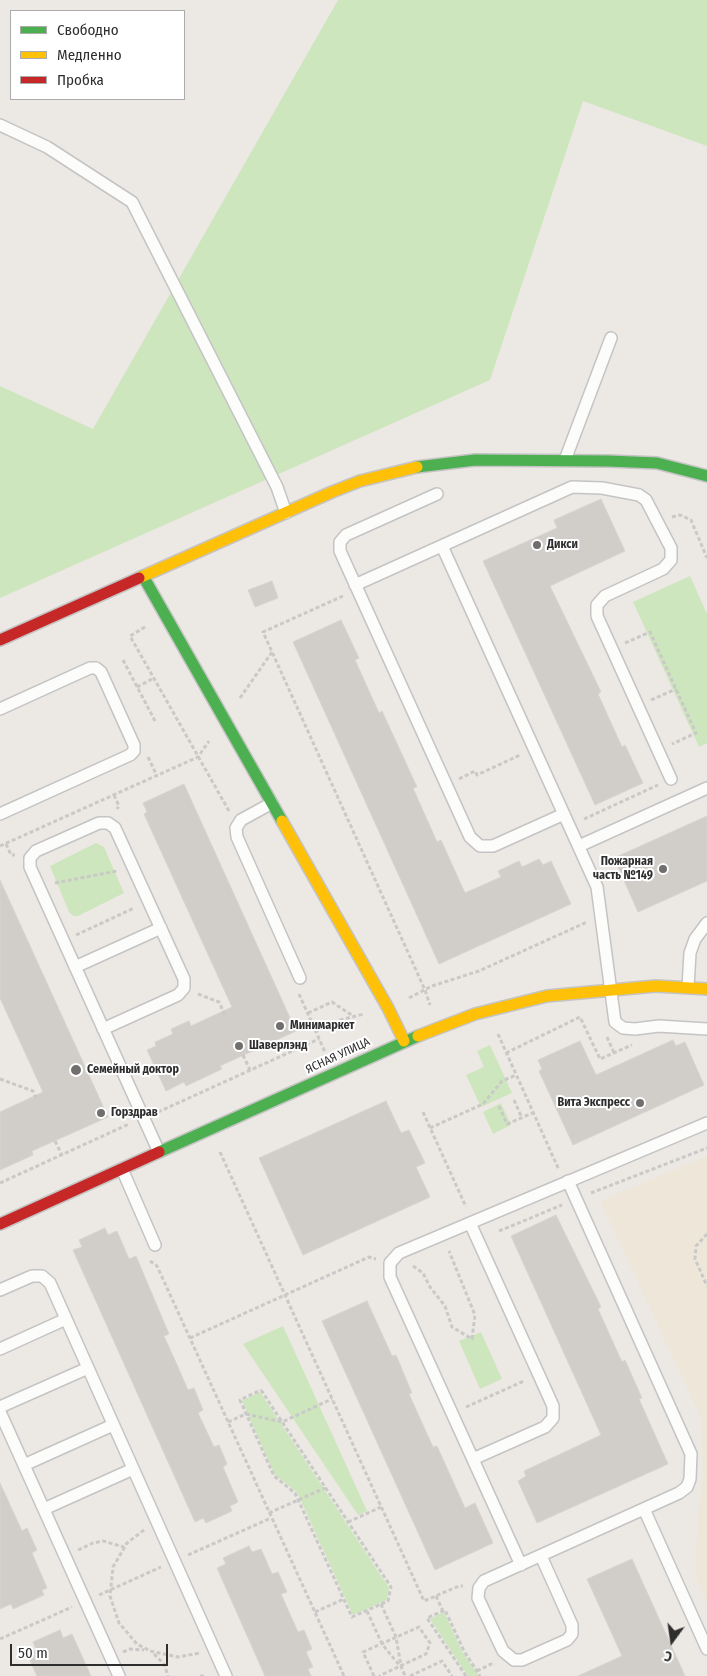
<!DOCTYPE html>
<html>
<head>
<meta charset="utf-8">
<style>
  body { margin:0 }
  #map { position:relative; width:707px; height:1676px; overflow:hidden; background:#ece8e4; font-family:"Fira Sans Condensed",sans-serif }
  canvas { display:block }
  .legend { position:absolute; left:10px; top:10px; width:175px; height:90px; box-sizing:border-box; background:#fff; border:1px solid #ababab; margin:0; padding:6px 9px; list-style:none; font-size:15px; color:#2e2e2e }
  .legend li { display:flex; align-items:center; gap:10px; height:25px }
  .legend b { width:25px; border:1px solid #ababab }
  .north { position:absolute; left:647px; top:1616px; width:50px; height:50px; -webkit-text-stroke:4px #fff; paint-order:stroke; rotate:194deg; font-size:14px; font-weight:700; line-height:20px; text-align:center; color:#2e2e2e }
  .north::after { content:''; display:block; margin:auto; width:18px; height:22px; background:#2e2e2e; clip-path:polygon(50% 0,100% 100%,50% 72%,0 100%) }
  .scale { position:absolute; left:10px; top:1644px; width:158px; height:22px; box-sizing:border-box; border:2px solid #2e2e2e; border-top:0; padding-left:6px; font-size:15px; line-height:18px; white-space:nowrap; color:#2e2e2e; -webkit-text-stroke:4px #fff; paint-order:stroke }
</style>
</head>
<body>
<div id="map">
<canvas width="707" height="1676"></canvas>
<ul class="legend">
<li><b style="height:6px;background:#4caf50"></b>Свободно</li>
<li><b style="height:6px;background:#ffc107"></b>Медленно</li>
<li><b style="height:6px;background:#c62828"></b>Пробка</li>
</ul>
<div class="north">С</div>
<div class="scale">50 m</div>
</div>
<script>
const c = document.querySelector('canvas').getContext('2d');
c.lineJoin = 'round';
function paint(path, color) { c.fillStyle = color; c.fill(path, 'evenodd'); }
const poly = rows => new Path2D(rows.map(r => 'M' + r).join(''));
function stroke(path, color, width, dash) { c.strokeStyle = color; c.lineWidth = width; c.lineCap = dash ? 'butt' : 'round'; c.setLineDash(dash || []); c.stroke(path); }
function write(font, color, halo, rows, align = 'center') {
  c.font = font + ' "Fira Sans Condensed",sans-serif'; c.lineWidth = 4; c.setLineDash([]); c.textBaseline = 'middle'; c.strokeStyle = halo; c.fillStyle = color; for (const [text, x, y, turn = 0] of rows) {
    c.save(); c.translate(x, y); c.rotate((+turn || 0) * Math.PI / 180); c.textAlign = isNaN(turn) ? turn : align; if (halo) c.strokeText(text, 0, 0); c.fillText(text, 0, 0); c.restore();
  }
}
paint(poly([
  [707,1156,707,1603,695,1575,698,1515,703,1474,701,1418,600,1201]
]), '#eee7d9');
paint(poly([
  [338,0,707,0,707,146,583,101,490,380,0,598,0,386,93,429],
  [690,576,707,614,707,743,699,747,633,602],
  [96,843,104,847,124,893,78,916,73,916,69,912,50,866],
  [490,1045,512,1093,481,1107,466,1075,484,1067,477,1051],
  [501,1103,511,1125,493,1134,483,1112],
  [283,1326,367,1511,358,1515,243,1344],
  [481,1332,502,1379,480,1389,459,1341],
  [260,1392,389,1588,387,1600,353,1615,297,1492,275,1475,242,1401],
  [444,1612,462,1651,479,1676,468,1676,430,1619]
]), '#cee6bd');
const building = poly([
  [601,499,625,551,550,586,601,692,598,694,622,747,625,745,643,783,595,805,483,561,557,528,554,520,601,499],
  [272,581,278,598,255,607,248,590,272,581],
  [341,620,359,658,355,660,379,713,382,711,417,787,413,788,437,842,441,840,465,893,501,877,498,871,519,861,522,867,539,859,543,865,551,861,571,904,439,964,293,642,341,620],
  [184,784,296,1031,220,1066,222,1069,186,1086,184,1082,166,1091,147,1050,156,1046,155,1042,173,1034,171,1029,189,1021,191,1026,232,1007,144,814,147,812,143,803,184,784],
  [707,816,707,881,638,912,614,858,707,816],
  [0,880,108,1117,32,1151,33,1155,0,1170,0,1112,43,1092,0,998,0,880],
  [673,1040,676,1046,685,1042,704,1085,573,1145,539,1071,542,1069,538,1060,580,1041,596,1075,673,1040],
  [386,1101,401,1133,409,1130,425,1163,416,1167,430,1197,303,1255,259,1158,386,1101],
  [556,1215,601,1307,598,1309,622,1362,625,1360,642,1398,639,1399,668,1464,537,1523,518,1481,526,1476,524,1471,601,1435,511,1236,556,1215],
  [105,1228,108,1235,117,1231,129,1259,136,1256,169,1334,164,1336,178,1367,188,1390,194,1388,203,1410,198,1413,214,1447,219,1445,227,1464,223,1467,238,1502,230,1506,232,1511,206,1523,203,1518,195,1522,73,1250,82,1247,79,1240,105,1228],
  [367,1301,392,1356,396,1355,412,1393,409,1394,423,1425,433,1447,437,1446,465,1508,475,1503,493,1543,435,1570,322,1321,367,1301],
  [0,1483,22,1531,27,1528,37,1550,32,1553,47,1588,42,1590,44,1595,13,1609,11,1604,0,1609,0,1483],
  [249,1546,252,1552,261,1549,272,1574,278,1572,287,1592,281,1594,298,1632,304,1630,312,1649,306,1652,313,1667,308,1669,311,1676,265,1676,217,1568,226,1564,223,1558,249,1546],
  [632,1559,685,1676,578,1676,622,1656,587,1579,632,1559],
  [60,1630,63,1638,72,1634,91,1676,37,1676,27,1654,36,1650,33,1642,60,1630]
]);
paint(building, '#d1ceca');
stroke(building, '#d7d4d0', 1);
const lane = poly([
  [0,125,47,147,132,202,277,487,286,513],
  [565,460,611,338],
  [437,494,346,535,340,542,340,551,470,837,480,846,493,846,564,814],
  [442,546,597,887,615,1022,623,1028,635,1029,659,1026,707,1029],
  [355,585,572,487,602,488,639,495,646,500,671,548,671,560,663,569,605,596,597,605,597,616,671,779],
  [0,709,90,668,96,668,101,672,134,745,134,751,130,755,0,814],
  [272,803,241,820,236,828,237,837,300,978],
  [579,846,707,788],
  [75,967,161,928],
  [688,987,690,953,695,939,707,923],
  [103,1029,178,995,184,988,184,979,115,828,108,823,99,823,36,851,30,858,30,867,159,1152],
  [122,1169,155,1245],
  [470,1223,553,1406,553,1418,545,1427,473,1459],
  [0,1290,32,1276,42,1276,50,1283,226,1676],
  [0,1349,66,1319],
  [0,1407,88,1368],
  [0,1412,119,1676],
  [24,1465,113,1425],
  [44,1509,133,1469],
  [644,1509,707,1649],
  [541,1556,572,1625,572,1634,567,1640,522,1660,514,1660,503,1651,478,1598,479,1588,484,1581,679,1493,687,1487,690,1479,691,1454,568,1181],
  [521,1565,390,1277,390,1263,399,1253,707,1123]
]);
const fast = poly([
  [417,467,475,460,608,461,657,463,707,476],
  [143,576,282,821],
  [159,1152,418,1036]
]);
const slow = poly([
  [139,578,332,492,360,481,417,467],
  [282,821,388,1008,404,1041],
  [418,1036,475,1014,547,996,656,986,707,989]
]);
const jam = poly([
  [0,640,139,578],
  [0,1224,159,1152]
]);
stroke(lane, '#c5c4c5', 14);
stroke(fast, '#c5c4c5', 14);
stroke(slow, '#c5c4c5', 14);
stroke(jam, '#c5c4c5', 14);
stroke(poly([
  [672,517,680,515,691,520,707,558],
  [343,596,263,632,425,990,430,1005],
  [145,627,130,636,229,811],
  [625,643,650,632,696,733,672,744],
  [123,660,155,721],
  [137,687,154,678],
  [240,698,272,652],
  [651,700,676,689],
  [148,757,157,776],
  [459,779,475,771,477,775,520,755],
  [114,795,119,806,117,809],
  [584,819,658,785],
  [6,844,11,855,15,855],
  [0,846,198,757,209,741],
  [55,883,117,871],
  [76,935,134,908],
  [198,994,219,1002,225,1015],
  [299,994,325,1052],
  [409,998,432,986,479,971,587,922],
  [308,1013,332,1002,353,1016],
  [316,1031,340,1020,364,1014],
  [498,1034,559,1170],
  [607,1037,614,1053],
  [506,1053,580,1017,600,1059,632,1045],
  [243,1055,250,1070],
  [0,1079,33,1091,37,1100],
  [514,1100,522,1118],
  [499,1106,507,1124,533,1113],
  [158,1112,319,1039],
  [423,1112,466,1207],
  [430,1128,483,1104,502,1081,516,1075],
  [55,1141,62,1155],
  [220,1152,424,1601,459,1586,463,1586],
  [0,1183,129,1124],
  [591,1193,707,1148],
  [499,1231,562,1205],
  [707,1234,696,1246,695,1259,707,1286],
  [150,1261,157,1266,344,1676],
  [413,1266,423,1273,430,1287,445,1306,452,1327,472,1339,475,1315,449,1251],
  [190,1338,369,1257,376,1259],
  [261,1390,391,1587,388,1601,352,1617,295,1493,274,1476,240,1400,261,1390],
  [466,1407,524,1381],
  [228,1422,246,1414,282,1422,332,1399],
  [269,1513,325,1488],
  [348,1522,381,1507],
  [144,1530,127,1543,113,1567,110,1596,119,1623,137,1644,150,1651,178,1657,200,1653],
  [78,1550,93,1543,103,1541,124,1547],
  [188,1555,271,1518],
  [99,1595,161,1567],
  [436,1596,443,1611],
  [381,1604,396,1637,401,1666,405,1676],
  [367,1611,382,1644,400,1666],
  [315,1612,344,1599],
  [0,1639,72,1607],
  [123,1652,130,1649,144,1650],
  [154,1654,164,1664,168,1676],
  [477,1671,491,1664,495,1665],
  [200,1676,205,1676],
  [374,1676,363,1652,419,1627,430,1643,426,1654,379,1676],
  [410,1676,442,1661,452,1676],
  [466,1676,427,1618,445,1610,464,1651,480,1676]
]), '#c9c9c8', 3, [4, 2.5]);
stroke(lane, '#fcfcfb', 11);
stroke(fast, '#4caf50', 11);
stroke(slow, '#ffc107', 11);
stroke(jam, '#c62828', 11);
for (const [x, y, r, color] of [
  [537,545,5,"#706f6e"],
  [663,869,5,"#706f6e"],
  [280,1026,5,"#706f6e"],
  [239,1046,5,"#706f6e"],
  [76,1070,6,"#706f6e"],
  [640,1103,5,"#706f6e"],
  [101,1113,5,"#706f6e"]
]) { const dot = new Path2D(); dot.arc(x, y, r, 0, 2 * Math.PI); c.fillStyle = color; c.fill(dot); stroke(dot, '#fff', 2); }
write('bold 12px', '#2e2e2e', '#fff', [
  ["Дикси",547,545],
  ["Пожарная",653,862,"right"],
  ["чаcть №149",653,876,"right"],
  ["Минимаркет",290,1026],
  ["Шаверлэнд",249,1046],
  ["Семейный доктор",87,1070],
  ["Вита Экспресс",630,1103,"right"],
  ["Горздрав",111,1113]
], 'left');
write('12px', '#2e2e2e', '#fff', [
  ["ЯСНАЯ УЛИЦА",338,1056,-25]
]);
</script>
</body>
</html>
